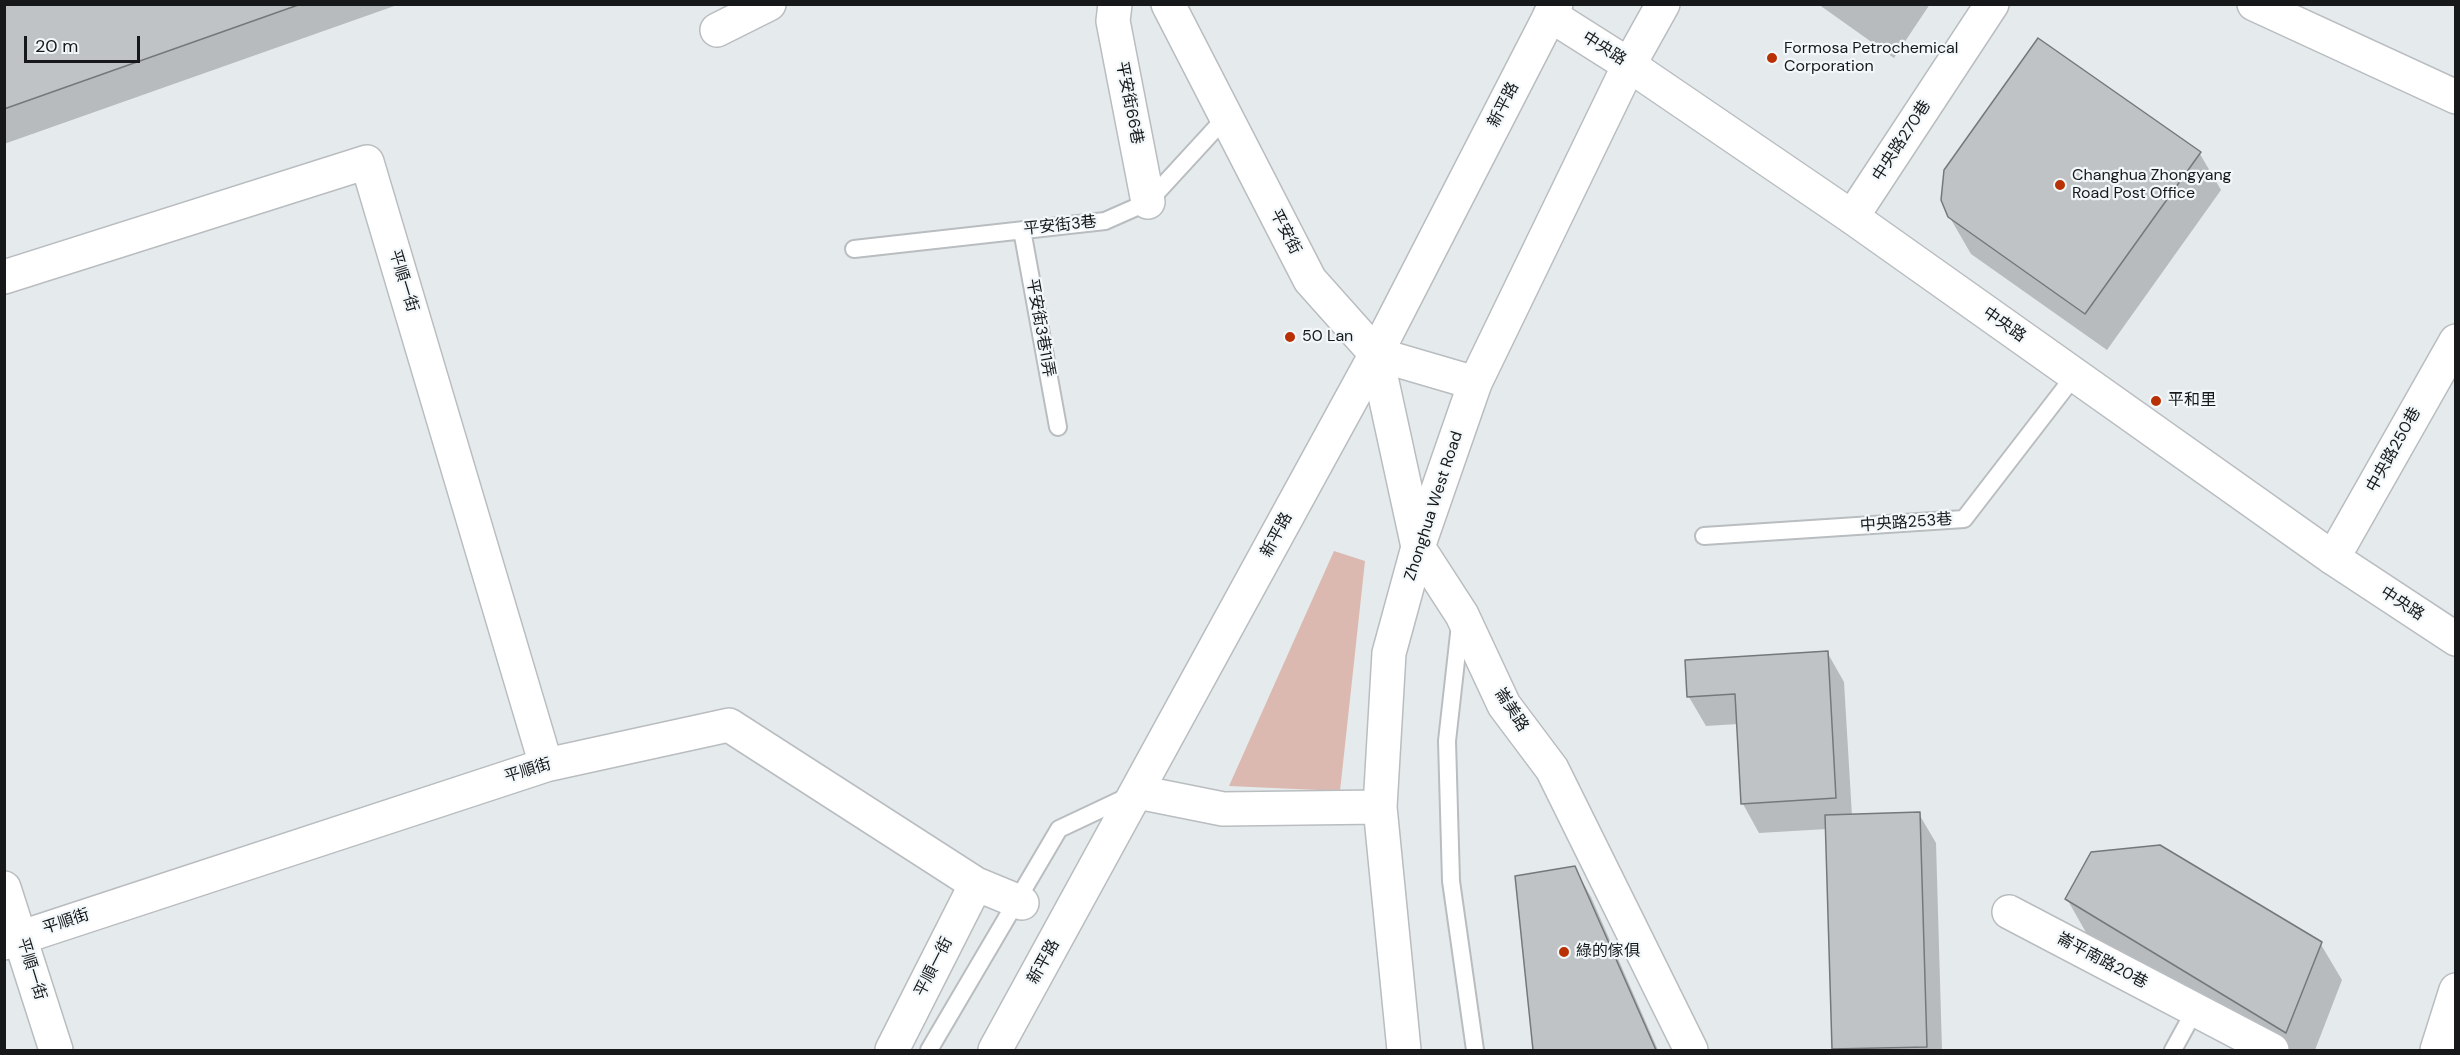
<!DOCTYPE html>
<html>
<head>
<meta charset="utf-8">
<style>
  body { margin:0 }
  #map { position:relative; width:2460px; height:1055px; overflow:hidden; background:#e5eaed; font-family:"DM Sans",sans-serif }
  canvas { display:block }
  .frame { position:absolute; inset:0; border:6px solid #161819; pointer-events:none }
  .scale { position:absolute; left:24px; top:36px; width:116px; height:27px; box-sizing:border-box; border:3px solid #161819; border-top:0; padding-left:8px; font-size:18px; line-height:21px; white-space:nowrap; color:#161819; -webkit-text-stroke:4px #f2f7fa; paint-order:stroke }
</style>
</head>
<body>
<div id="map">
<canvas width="2460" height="1055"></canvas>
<div class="frame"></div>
<div class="scale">20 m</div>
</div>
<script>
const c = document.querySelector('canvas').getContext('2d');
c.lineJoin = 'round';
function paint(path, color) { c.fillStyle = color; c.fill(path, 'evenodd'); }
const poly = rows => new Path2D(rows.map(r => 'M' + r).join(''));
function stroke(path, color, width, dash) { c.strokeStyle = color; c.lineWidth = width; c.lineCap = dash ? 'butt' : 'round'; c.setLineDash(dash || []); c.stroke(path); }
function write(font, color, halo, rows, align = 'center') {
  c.font = font + ' "DM Sans","Noto Sans TC",sans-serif'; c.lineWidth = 4.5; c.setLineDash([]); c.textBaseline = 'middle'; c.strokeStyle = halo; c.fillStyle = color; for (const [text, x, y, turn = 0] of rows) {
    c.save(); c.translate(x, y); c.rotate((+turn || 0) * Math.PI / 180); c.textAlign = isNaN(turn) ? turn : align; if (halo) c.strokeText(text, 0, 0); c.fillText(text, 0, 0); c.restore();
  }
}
paint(poly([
  [1334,551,1365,561,1340,791,1229,786]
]), '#dbb9b0');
paint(poly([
  [4,4,400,4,4,144],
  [1818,4,1930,4,1894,58],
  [2200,154,2221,190,2107,350,1971,254,1949,216],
  [1827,652,1844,682,1852,816,1919,814,1936,843,1942,1050,1834,1050,1827,829,1759,833,1743,804,1738,724,1706,726,1689,697],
  [1574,867,1591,897,1658,1050,1535,1050,1517,878],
  [2067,899,2320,943,2342,980,2315,1050,2278,1050,2088,936]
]), '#0003');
const building = poly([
  [4,4,301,4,4,109,4,4],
  [2038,38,2201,152,2085,314,1948,217,1941,200,1944,170,2038,38],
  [1828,651,1836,798,1741,804,1735,694,1687,697,1685,660,1828,651],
  [1920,812,1927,1047,1832,1049,1825,815,1920,812],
  [2160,845,2322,942,2286,1033,2065,899,2091,852,2160,845],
  [1575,866,1656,1050,1533,1050,1515,876,1575,866]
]);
paint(building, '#bfc3c6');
stroke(building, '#74787a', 1.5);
const service = poly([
  [1022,230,1058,427],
  [854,249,1105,221,1148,202,1226,117],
  [1704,536,1964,519,2075,375],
  [1460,625,1447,741,1451,881,1475,1050],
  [929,1050,1059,829,1129,796],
  [2173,1050,2195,1010]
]);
const minor = poly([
  [1115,4,1113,21,1148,202],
  [1168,4,1310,280,1376,354,1475,383],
  [2254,4,2456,97],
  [717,30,769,4],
  [1852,217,1992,4],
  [4,277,367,162,546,765],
  [1376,354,1418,547,1462,615,1504,705,1552,769,1691,1050],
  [2333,558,2456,341],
  [4,888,56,1050],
  [2009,912,2272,1050],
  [4,943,546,765,729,725,976,884,1022,903],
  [892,1050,976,884],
  [2437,1050,2456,990]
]);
const tertiary = poly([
  [1550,15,1629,65,1852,217,2333,558,2456,639]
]);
const primary = poly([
  [1138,792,1223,809,1380,807],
  [995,1050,1376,354,1556,4],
  [1404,1050,1380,807,1389,653,1418,547,1475,383,1629,65,1663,4]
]);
stroke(service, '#b9bdc0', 20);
stroke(minor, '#b9bdc0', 36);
stroke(tertiary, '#b9bdc0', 36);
stroke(primary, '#b9bdc0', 36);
stroke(service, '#fff', 16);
stroke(minor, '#fff', 33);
stroke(tertiary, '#fff', 33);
stroke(primary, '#fff', 33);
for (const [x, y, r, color] of [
  [1772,58,6,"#b93004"],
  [2060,185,6,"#b93004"],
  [1290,337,6,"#b93004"],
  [2156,401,6,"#b93004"],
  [1564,952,6,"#b93004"]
]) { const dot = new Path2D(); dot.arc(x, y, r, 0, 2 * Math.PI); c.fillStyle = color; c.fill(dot); stroke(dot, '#f2f7fa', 2); }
write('16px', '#161819', '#f2f7fa', [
  ["中央路",1604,49,32],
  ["平安街66巷",1129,103,79],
  ["新平路",1504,105,-63],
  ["中央路270巷",1902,141,-57],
  ["平安街3巷",1060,226,-6],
  ["平安街",1285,232,63],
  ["平順一街",403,281,73],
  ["中央路",2004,325,35],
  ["平安街3巷11弄",1040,328,80],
  ["中央路250巷",2394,450,-61],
  ["Zhonghua West Road",1434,506,-72],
  ["中央路253巷",1906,523,-4],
  ["新平路",1277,535,-62],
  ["中央路",2402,604,33],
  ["崙美路",1511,710,57],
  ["平順街",528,771,-17],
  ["平順街",66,922,-18],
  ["崙平南路20巷",2102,961,28],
  ["新平路",1044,962,-61],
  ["平順一街",934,967,-63],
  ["平順一街",31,969,73]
]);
write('16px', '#161819', '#f2f7fa', [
  ["Formosa Petrochemical",1784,49],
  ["Corporation",1784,67],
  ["Changhua Zhongyang",2072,176],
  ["Road Post Office",2072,194],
  ["50 Lan",1302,337],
  ["平和里",2168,401],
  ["綠的傢俱",1576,952]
], 'left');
</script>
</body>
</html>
